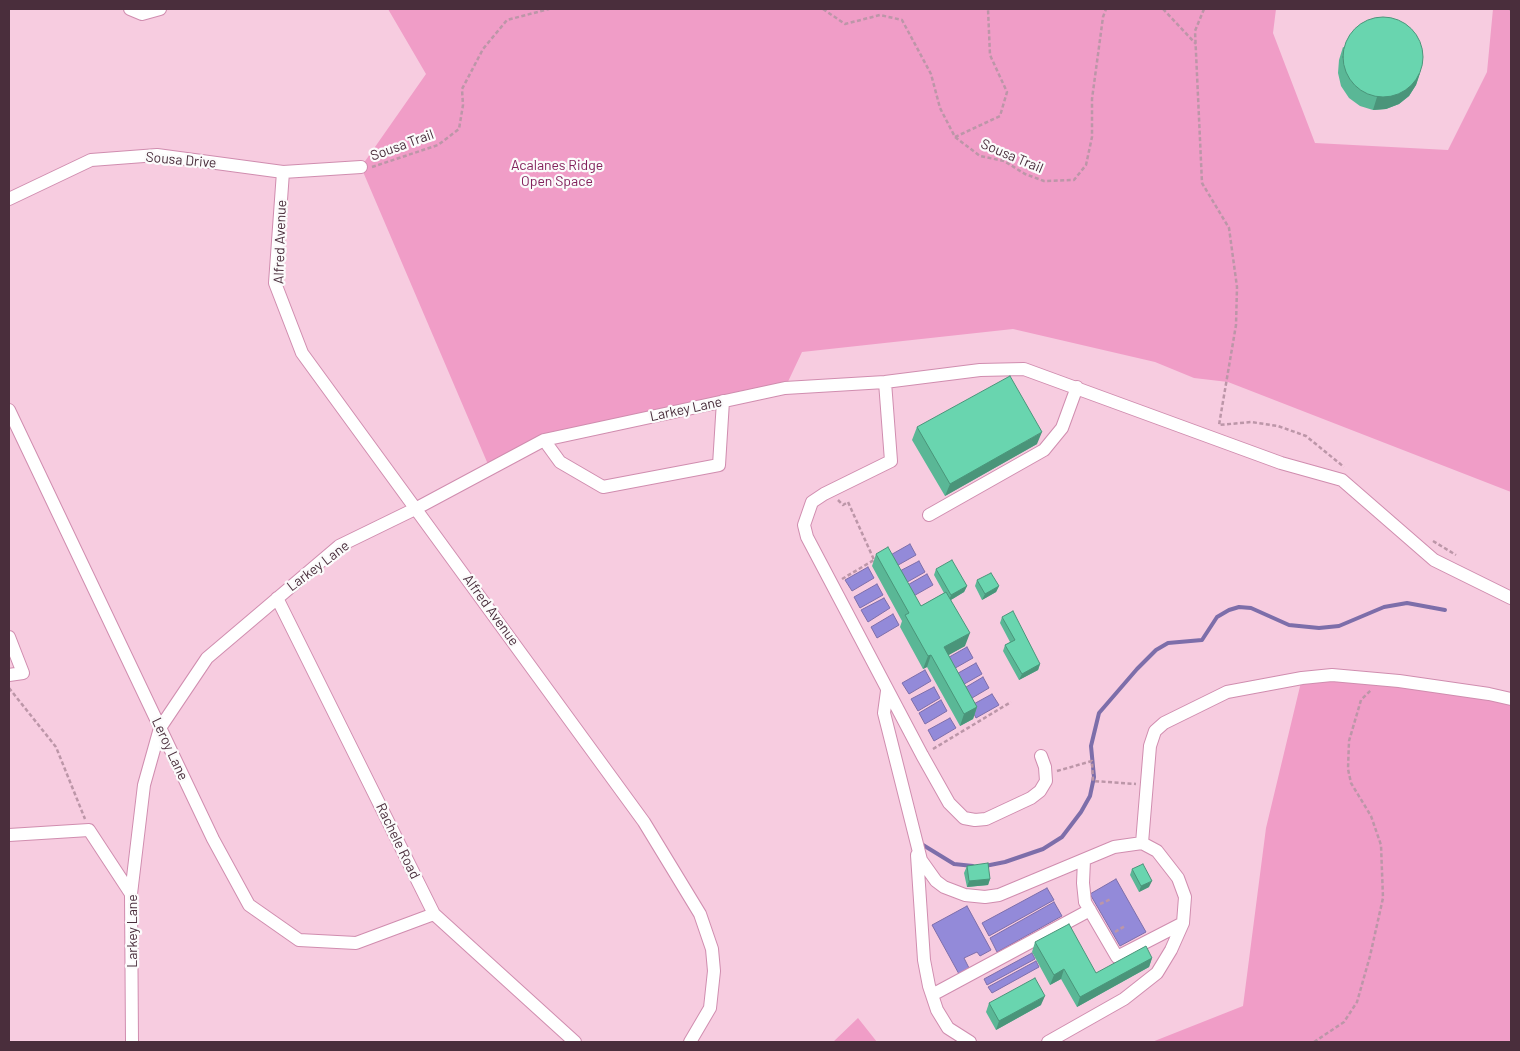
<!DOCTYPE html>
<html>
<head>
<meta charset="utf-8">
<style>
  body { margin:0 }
  #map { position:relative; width:1520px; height:1051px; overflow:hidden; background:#f7cce0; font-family:Barlow,sans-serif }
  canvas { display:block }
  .frame { position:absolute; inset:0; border:10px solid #4a2e3c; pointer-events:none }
</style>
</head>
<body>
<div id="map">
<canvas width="1520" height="1051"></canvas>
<div class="frame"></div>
</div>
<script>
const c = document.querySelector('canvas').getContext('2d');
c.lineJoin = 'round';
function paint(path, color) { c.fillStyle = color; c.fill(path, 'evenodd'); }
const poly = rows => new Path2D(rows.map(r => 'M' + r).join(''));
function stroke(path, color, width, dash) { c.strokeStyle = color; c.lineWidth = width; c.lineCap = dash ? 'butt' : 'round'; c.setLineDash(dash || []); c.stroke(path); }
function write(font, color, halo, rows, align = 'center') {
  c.font = font + ' Barlow,sans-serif'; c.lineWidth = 4.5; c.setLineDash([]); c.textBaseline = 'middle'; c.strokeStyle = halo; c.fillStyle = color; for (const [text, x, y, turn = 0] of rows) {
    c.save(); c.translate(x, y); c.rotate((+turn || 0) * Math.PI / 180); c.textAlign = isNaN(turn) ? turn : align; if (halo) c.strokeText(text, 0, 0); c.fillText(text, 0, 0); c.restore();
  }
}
paint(poly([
  [388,9,1276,9,1273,33,1315,143,1448,150,1487,72,1493,9,1511,9,1511,492,1228,382,1194,378,1155,362,1013,329,802,352,785,388,544,440,490,469,361,167,426,74],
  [1332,675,1511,699,1511,1042,1152,1042,1243,1006,1266,828,1302,678],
  [858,1018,877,1042,833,1042]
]), '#f09dc7');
const water = poly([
  [910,544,916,555,893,568,887,557,910,544],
  [919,561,925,572,902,585,896,573,919,561],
  [868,567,874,578,852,591,845,580,868,567],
  [927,574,933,585,910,598,904,587,927,574],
  [877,584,883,595,860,608,854,597,877,584],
  [884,598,890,608,868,622,861,610,884,598],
  [893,614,899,625,877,638,871,627,893,614],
  [967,647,973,658,950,671,944,660,967,647],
  [976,663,982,674,959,687,953,676,976,663],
  [925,670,931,681,909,694,902,683,925,670],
  [983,677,989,688,967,701,961,690,983,677],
  [934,687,940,698,918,711,911,699,934,687],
  [992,694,999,705,976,718,970,706,992,694],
  [941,700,947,711,925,724,919,713,941,700],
  [950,718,956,728,934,741,928,730,950,718],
  [1116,879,1146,932,1120,946,1090,894,1116,879],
  [1047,888,1054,900,989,936,982,923,1047,888],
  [1054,902,1062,916,997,952,990,938,1054,902],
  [967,906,991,950,980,956,977,952,964,958,969,968,959,974,932,925,967,906],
  [1032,953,1035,959,987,985,984,979,1032,953],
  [1036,961,1039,967,992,993,988,987,1036,961]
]);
paint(water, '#938ad9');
stroke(water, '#7d6eaa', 1);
stroke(poly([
  [923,845,954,864,973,866],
  [985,866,1005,862,1043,849,1062,837,1081,812,1090,796,1094,777,1091,746,1099,713,1137,669,1156,650,1168,643,1202,640,1217,617,1229,610,1239,607,1251,608,1289,625,1319,628,1339,626,1384,607,1407,603,1445,610]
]), '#7d6eaa', 4);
const minor = poly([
  [130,9,142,14,160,9],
  [283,172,275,283,302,353,644,822,700,914,712,949,714,971,710,1008,690,1042],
  [9,199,91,160,157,155,283,172,361,167],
  [885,382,891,461,824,494,812,502,804,525,807,537,922,755,949,803,964,818,975,820,986,819,1031,798,1040,791,1046,781,1045,767,1041,756],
  [9,410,213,839,249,905,299,940,356,943,434,914],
  [544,440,560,462,603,487,719,465,723,401],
  [929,515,1044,450,1062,428,1077,387],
  [277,598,434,914,575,1042],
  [9,637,23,673,9,675],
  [887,691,884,713,921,860,936,881,944,887,965,895,985,897,999,895,1114,847,1142,843,1157,851,1178,878,1185,897,1183,923,1171,950,1157,973,1124,999,1048,1042],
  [9,835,89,830,131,894],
  [1142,843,1150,746,1155,731,1164,723,1227,692,1302,678,1332,675,1399,681,1489,694,1511,699],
  [917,855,924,960,929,986,937,1010,948,1028,970,1042],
  [1084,860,1083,883,1085,902,1117,957,1183,923],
  [932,995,1090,910],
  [132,1042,131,894,144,785,160,728,207,658,339,546,417,508,544,440,785,388,885,382,980,370,1024,369,1281,463,1342,480,1434,560,1511,598]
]);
stroke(minor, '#d08daf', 14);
stroke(poly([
  [823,9,845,24,880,15,902,20,931,74,940,108,955,137,980,156,1004,161,1025,174,1044,181,1074,180,1086,165,1092,137,1092,99,1103,17,1106,9],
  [1163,9,1196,44],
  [1204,9,1195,31,1202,183,1229,228,1237,287,1236,325,1219,425,1251,422,1278,426,1306,436,1344,467],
  [1510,9,1511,10],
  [955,137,1000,116,1007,92,990,55,988,9],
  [372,167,438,145,459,129,463,105,462,89,483,49,507,20,549,9],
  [838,500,843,505,848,502,875,562],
  [1433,541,1456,555],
  [842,579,874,560],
  [9,688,56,747,85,819],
  [933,749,1011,702],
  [1057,771,1092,761,1093,781,1136,784],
  [1100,904,1111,899],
  [1115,932,1125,926],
  [1314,1042,1344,1022,1357,1002,1370,956,1383,898,1381,845,1371,816,1351,783,1348,769,1349,741,1361,700,1371,690]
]), '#bc96a8', 2.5, [4, 2.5]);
stroke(minor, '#fff', 12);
paint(poly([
  [1343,47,1420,73,1416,85,1409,96,1399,104,1386,109,1373,110,1360,106,1349,98,1341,86,1338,73,1339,60],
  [917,427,1037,444,945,496,912,440],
  [876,554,921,606,944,593,934,575,936,569,967,586,964,592,951,600,965,646,948,655,977,707,973,719,960,726,927,667,923,669,900,627,902,621,872,566],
  [977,580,999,586,996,592,982,600,975,586],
  [1002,617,1040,664,1038,670,1019,680,1003,651,1005,645,1010,642,1000,623],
  [967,866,990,879,988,885,967,887,964,873],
  [1132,869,1149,887,1139,892,1130,875],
  [1035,942,1096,973,1152,958,1149,967,1077,1007,1061,979,1050,985,1032,952],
  [989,1003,1041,1005,996,1030,986,1012]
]), '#5ab796');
paint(poly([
  [1420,73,1416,85,1409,96,1399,104,1386,109,1373,110,1377,97],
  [1042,432,1037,444,945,496,950,484],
  [967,586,964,592,949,601,951,595],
  [999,586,996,592,982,600,985,594],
  [970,633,965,646,940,660,944,647],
  [931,655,927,667,923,669,928,656],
  [1040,664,1038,670,1019,680,1022,674],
  [977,707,973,719,960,726,964,714],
  [990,879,988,885,967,887,969,881],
  [1152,881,1149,887,1139,892,1141,886],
  [1152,958,1149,967,1077,1007,1080,997],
  [1064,969,1061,979,1050,985,1054,975],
  [1045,996,1041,1005,996,1030,999,1021]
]), '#4a957a');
const building = poly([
  '1343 57a40 40 0 1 1 80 0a40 40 0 1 1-80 0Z',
  [1010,376,1042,432,950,484,917,427,1010,376],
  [888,547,921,606,946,592,970,633,944,647,977,707,964,714,931,655,928,656,905,615,909,613,876,554,888,547],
  [952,560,967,586,951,595,936,569,952,560],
  [991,573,999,586,985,594,977,580,991,573],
  [1013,611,1040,664,1022,674,1005,645,1015,640,1002,617,1013,611],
  [988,863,990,879,969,881,967,866,988,863],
  [1143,864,1152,881,1141,886,1132,869,1143,864],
  [1069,924,1096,973,1146,946,1152,958,1080,997,1064,969,1054,975,1035,942,1069,924],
  [1035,978,1045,996,999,1021,989,1003,1035,978]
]);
paint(building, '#69d5af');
stroke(building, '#4a957a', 1);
write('14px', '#4a2e3c', '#fbfbfb', [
  ["Sousa Trail",402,145,-20],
  ["Sousa Trail",1012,156,23],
  ["Sousa Drive",181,160,5],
  ["Alfred Avenue",280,242,-88],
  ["Larkey Lane",686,409,-12],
  ["Larkey Lane",318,566,-37],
  ["Alfred Avenue",491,610,54],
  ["Leroy Lane",170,749,65],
  ["Rachele Road",398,841,64],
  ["Larkey Lane",132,931,-90]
]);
write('14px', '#82205b', '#fbfbfb', [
  ["Acalanes Ridge",557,165],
  ["Open Space",557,181]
]);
</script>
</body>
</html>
